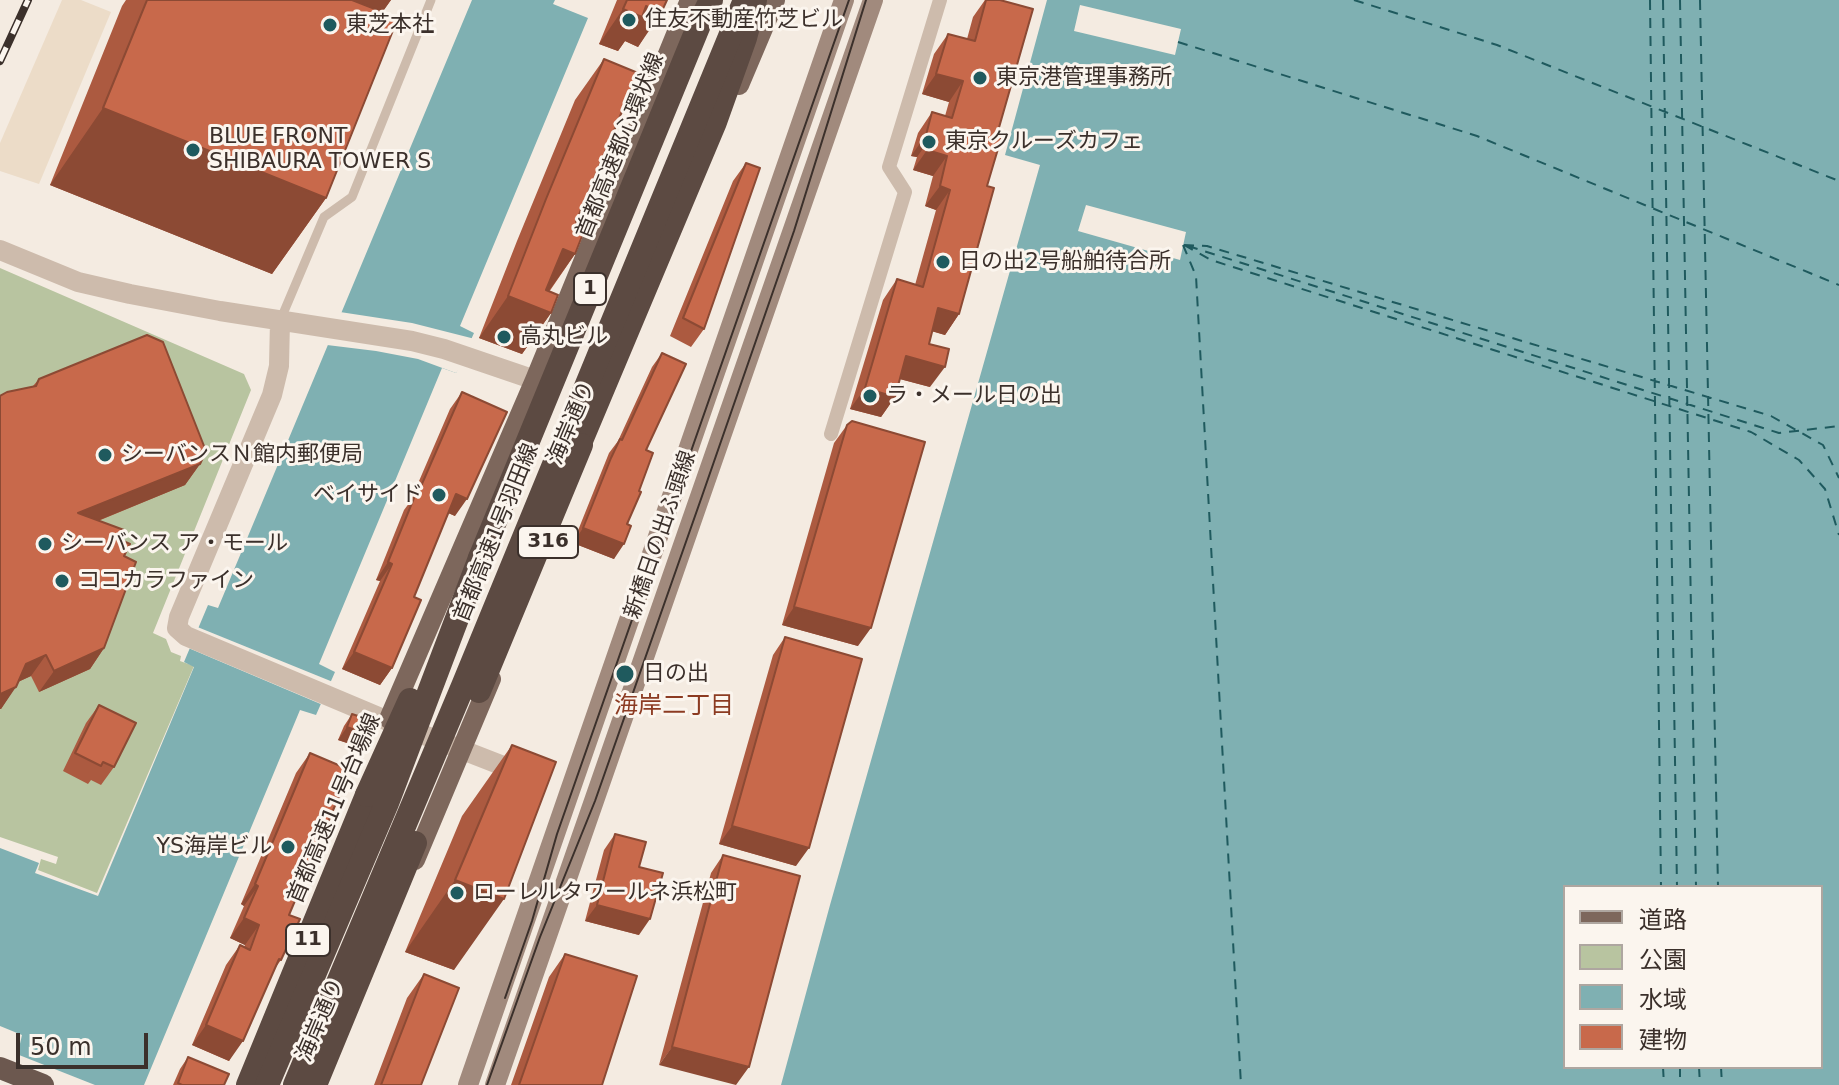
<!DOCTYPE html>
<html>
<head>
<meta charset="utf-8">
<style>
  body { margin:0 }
  #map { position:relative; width:1839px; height:1085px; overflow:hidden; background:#f4ebe1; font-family:"DejaVu Sans","Noto Sans JP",sans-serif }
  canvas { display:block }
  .legend { position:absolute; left:1563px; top:885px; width:260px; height:184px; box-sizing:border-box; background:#fbf5ee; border:2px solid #aea6a0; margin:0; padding:10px 14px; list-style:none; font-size:24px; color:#3b302b }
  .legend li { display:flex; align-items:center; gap:16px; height:40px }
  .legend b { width:40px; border:2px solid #aea6a0 }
  .scale { position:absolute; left:16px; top:1033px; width:132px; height:36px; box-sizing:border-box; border:4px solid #3b302b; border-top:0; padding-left:10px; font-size:24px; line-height:28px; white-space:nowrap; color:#3b302b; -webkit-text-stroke:6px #fbf5ee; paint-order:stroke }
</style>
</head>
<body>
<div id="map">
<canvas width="1839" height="1085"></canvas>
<ul class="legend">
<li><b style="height:10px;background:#7d675c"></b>道路</li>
<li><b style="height:22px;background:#b8c4a0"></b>公園</li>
<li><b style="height:22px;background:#7fb0b2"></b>水域</li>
<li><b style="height:22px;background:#c8694b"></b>建物</li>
</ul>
<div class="scale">50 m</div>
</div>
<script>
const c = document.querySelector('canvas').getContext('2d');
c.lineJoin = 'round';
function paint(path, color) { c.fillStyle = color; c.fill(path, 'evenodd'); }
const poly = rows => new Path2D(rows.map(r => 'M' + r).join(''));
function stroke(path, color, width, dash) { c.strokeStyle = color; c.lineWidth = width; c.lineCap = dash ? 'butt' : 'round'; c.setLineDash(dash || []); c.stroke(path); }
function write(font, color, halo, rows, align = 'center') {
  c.font = font + ' "DejaVu Sans","Noto Sans JP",sans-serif'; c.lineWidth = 6; c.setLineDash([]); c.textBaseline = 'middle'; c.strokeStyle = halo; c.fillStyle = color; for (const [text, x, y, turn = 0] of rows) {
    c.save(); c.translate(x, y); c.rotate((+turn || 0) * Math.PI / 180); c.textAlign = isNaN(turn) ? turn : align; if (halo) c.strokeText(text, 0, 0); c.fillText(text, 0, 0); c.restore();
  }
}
paint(poly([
  [0,268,244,374,251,390,153,633,166,639,171,652,181,656,180,661,194,666,97,893,38,870,41,859,56,864,58,857,0,837]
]), '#b8c4a0');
paint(poly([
  [62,0,81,0,111,12,39,184,0,171,0,143]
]), '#ecdcc8');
paint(poly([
  [472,0,555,0,553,4,588,18,460,326,474,333,456,373,442,368,319,664,335,672,316,715,300,710,144,1085,5,1085,17,1057,22,1035,0,1026,0,848,39,863,35,873,98,896,194,667,184,662,208,605,218,608],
  [1047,0,1839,0,1839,1085,781,1085,830,905,1040,165,1005,155],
  [1565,887,1821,887,1821,1067,1565,1067]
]), '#7fb0b2');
paint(poly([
  [1080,5,1181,29,1175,55,1074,31],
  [1086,205,1186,232,1180,260,1078,231],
  [340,312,412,323,475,339,467,357,456,373,418,359,376,351,327,345],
  [195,626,333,682,323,705,186,647],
  [14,1053,95,1085,1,1085]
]), '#f4ebe1');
stroke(poly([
  [1354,0,1497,45,1839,181],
  [1650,0,1661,887],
  [1663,0,1677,887],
  [1680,0,1696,887],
  [1700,0,1718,887],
  [1178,42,1477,136,1839,285],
  [1183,245,1196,276,1241,1085],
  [1184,245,1211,260,1751,432,1799,460,1825,489,1839,535],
  [1184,245,1207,246,1771,416,1823,445,1839,478],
  [1188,246,1779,433,1839,426],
  [1663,1067,1664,1085],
  [1680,1067,1680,1085],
  [1699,1067,1700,1085],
  [1721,1067,1722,1085]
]), '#1f5a5e', 2, [10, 8]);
stroke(poly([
  [280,321,324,217,352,197,431,0]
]), '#cdbbac', 9);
stroke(poly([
  [831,434,905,192,889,167,940,0]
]), '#cdbbac', 14);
stroke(poly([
  [0,250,78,282,130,294,220,311,412,341,444,349,535,380],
  [280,321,279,366,272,395,179,617,177,628,186,636,388,721,524,774]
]), '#cdbbac', 20);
stroke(poly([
  [468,1085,844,0],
  [495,1085,873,0]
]), '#a18a7d', 20);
stroke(poly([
  [739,85,775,0],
  [389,719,535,380,690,0],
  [415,860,491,679]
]), '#7d675c', 20);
stroke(poly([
  [0,1068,43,1085]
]), '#6c584f', 22);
stroke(poly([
  [572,462,715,122,745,38,755,0],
  [480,558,701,20,711,0],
  [248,1085,367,795]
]), '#5c4a42', 24);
stroke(poly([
  [505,998,532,921,557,834,849,0],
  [487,1085,540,937,595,801,701,499,794,231,866,0]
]), '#3b302b', 2);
const rail = poly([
  [0,61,28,0]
]);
stroke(rail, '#3b302b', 8);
stroke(rail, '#fbf5ee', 5, [15]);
stroke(poly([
  [479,691,581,445],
  [367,795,410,700],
  [267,1085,387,803,480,558],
  [295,1085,463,686,745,0],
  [315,1085,415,843]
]), '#5c4a42', 24);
paint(poly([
  [126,0,391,0,382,12,326,198,272,274,50,185,122,6],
  [617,0,667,0,638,47,625,41,618,51,599,44],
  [985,0,1000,0,998,131,987,186,959,314,945,335,932,331,929,344,930,387,900,379,895,397,881,417,850,409,883,300,897,279,915,285,936,210,925,206,933,176,913,170,917,157,911,156,918,133,932,112,945,116,949,102,922,94,934,54,948,34,967,39,973,17],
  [604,59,576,222,575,254,549,292,551,313,522,354,479,338,517,241,575,100],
  [746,163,704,329,691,347,670,336,733,181],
  [662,353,639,491,614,559,573,543,609,453,618,441,652,367],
  [39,379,200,464,185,485,98,521,121,540,124,556,104,648,90,669,39,692,31,676,18,682,1,709,33,386],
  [462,392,455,516,448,513,414,597,392,668,380,685,342,669,380,581,376,580,404,510,410,502,450,409],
  [847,425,858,646,782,625,834,443],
  [785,637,796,866,719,844,773,655],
  [99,705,114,767,101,785,91,780,88,784,63,771,86,723],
  [352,714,362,748,338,740,344,726],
  [512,745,454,970,405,952,462,816],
  [310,753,289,915,281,960,273,971,229,1061,192,1045,226,965,240,945,244,947,245,945,230,938,244,906,241,904,296,773],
  [615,834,639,867,639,935,585,921,604,850],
  [723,855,800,876,659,1065,711,873],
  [565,954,602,1085,511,1085,549,977],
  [424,974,421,1085,374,1085,407,998],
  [188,1057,224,1085,173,1085,180,1069]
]), '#ac5a40');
paint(poly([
  [235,0,391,0,355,51],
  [646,6,661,13,638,47,625,41,618,51,599,44,623,9],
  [936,74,963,81,949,102,922,94],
  [103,108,326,198,272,274,50,185],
  [926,135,931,137,917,157,911,156],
  [927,150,947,156,933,176,913,170],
  [940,186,950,190,936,210,925,206],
  [563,249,575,254,546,295,534,290],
  [508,296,551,313,522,354,479,338],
  [938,308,959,314,945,335,924,329],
  [906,356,945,367,930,387,892,377],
  [865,388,895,397,881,417,850,409],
  [200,464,185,485,63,535,78,513],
  [456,494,467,499,455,516,444,511],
  [583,528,624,544,614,559,573,543],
  [388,562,392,564,380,581,376,580],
  [794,607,871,628,858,646,782,625],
  [104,648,90,669,39,692,54,671],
  [354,652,392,668,380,685,342,669],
  [46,655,31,676,11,685,26,664],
  [16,687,1,709,0,709,0,694],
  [347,727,371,736,362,748,338,740],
  [732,826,809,848,796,866,719,844],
  [455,880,504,899,454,970,405,952],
  [255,884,258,886,244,906,241,904],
  [597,905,650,919,639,935,585,921],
  [244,918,259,925,245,945,230,938],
  [206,1025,243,1041,229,1061,192,1045],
  [672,1047,749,1067,736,1085,659,1065]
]), '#8c4a34');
const building = poly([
  [147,0,352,0,398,18,326,198,103,108,147,0],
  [627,0,667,0,661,13,646,6,642,17,623,9,627,0],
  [986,0,1000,0,1033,9,998,131,1003,132,987,186,994,188,959,314,938,308,929,344,949,349,945,367,906,356,895,397,865,388,897,279,923,287,950,190,940,186,947,156,927,150,931,137,926,135,932,112,952,118,963,81,936,74,948,34,975,41,986,0],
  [604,59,638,73,576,222,586,226,575,254,563,249,546,290,558,295,551,313,508,296,546,199,604,59],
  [746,163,760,168,704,329,683,318,746,163],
  [147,335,163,342,206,451,200,464,78,513,124,530,121,540,130,544,124,556,136,562,104,648,54,671,46,655,26,664,16,687,0,694,0,396,7,392,36,386,39,379,147,335],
  [662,353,686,364,646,450,653,453,639,491,641,492,627,524,631,526,624,544,583,528,611,458,620,439,622,440,662,353],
  [462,392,507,412,467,499,456,494,414,597,421,600,392,668,354,652,392,564,388,562,416,493,418,493,462,392],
  [852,421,925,442,871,628,794,607,847,425,852,421],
  [785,637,862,659,809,848,732,826,785,637],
  [99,705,136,723,114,767,103,762,101,766,75,753,99,705],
  [352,714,376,722,371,736,347,727,352,714],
  [512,745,556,762,504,899,455,880,512,745],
  [310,753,350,770,289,915,300,919,281,960,279,959,243,1041,206,1025,240,945,250,950,259,925,244,918,258,886,255,884,310,753],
  [615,834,646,842,639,867,663,873,650,919,597,905,615,834],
  [723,855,800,876,749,1067,672,1047,723,855],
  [565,954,637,976,602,1085,519,1085,565,954],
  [424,974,459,988,421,1085,381,1085,424,974],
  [188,1057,229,1074,224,1085,182,1085,178,1083,188,1057]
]);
paint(building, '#c8694b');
stroke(building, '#8c4a34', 2);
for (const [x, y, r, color] of [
  [629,20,8,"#1f5a5e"],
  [330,25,8,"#1f5a5e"],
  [980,78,8,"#1f5a5e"],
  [929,142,8,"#1f5a5e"],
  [193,150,8,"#1f5a5e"],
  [943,262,8,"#1f5a5e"],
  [504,337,8,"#1f5a5e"],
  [870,396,8,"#1f5a5e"],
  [105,455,8,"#1f5a5e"],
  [439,495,8,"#1f5a5e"],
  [45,544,8,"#1f5a5e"],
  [62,581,8,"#1f5a5e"],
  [625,674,10,"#1f5a5e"],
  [288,847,8,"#1f5a5e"],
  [457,893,8,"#1f5a5e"]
]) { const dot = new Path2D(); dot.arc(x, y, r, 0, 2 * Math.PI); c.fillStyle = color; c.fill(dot); stroke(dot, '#fbf5ee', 3); }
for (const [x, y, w] of [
  [590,289,32],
  [548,542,60],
  [308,940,44]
]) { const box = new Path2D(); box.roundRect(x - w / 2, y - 16, w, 32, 6); c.fillStyle = '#fbf5ee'; c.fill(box); stroke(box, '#3b302b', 2); }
write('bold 20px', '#3b302b', null, [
  ["1",590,289],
  ["316",548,542],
  ["11",308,940]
]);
write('22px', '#3b302b', '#fbf5ee', [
  ["住友不動産竹芝ビル",645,20],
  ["東芝本社",346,25],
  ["東京港管理事務所",996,78],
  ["BLUE FRONT",209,137],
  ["SHIBAURA TOWER S",209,162],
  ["東京クルーズカフェ",945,142],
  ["日の出2号船舶待合所",959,262],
  ["高丸ビル",520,337],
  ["ラ・メール日の出",886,396],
  ["シーバンスＮ館内郵便局",121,455],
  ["ベイサイド",423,495,"right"],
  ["シーバンス ア・モール",61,544],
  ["ココカラファイン",78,581],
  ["日の出",643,674],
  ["YS海岸ビル",272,847,"right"],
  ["ローレルタワールネ浜松町",473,893]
], 'left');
write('22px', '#3b302b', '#fbf5ee', [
  ["首都高速都心環状線",621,146,-68],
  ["海岸通り",572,423,-67],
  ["首都高速1号羽田線",497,533,-68],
  ["新橋日の出ふ頭線",661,535,-71],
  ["首都高速11号台場線",335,809,-67],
  ["海岸通り",321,1020,-67]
]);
write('24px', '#8c3b22', '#fbf5ee', [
  ["海岸二丁目",674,707]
]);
</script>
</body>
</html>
